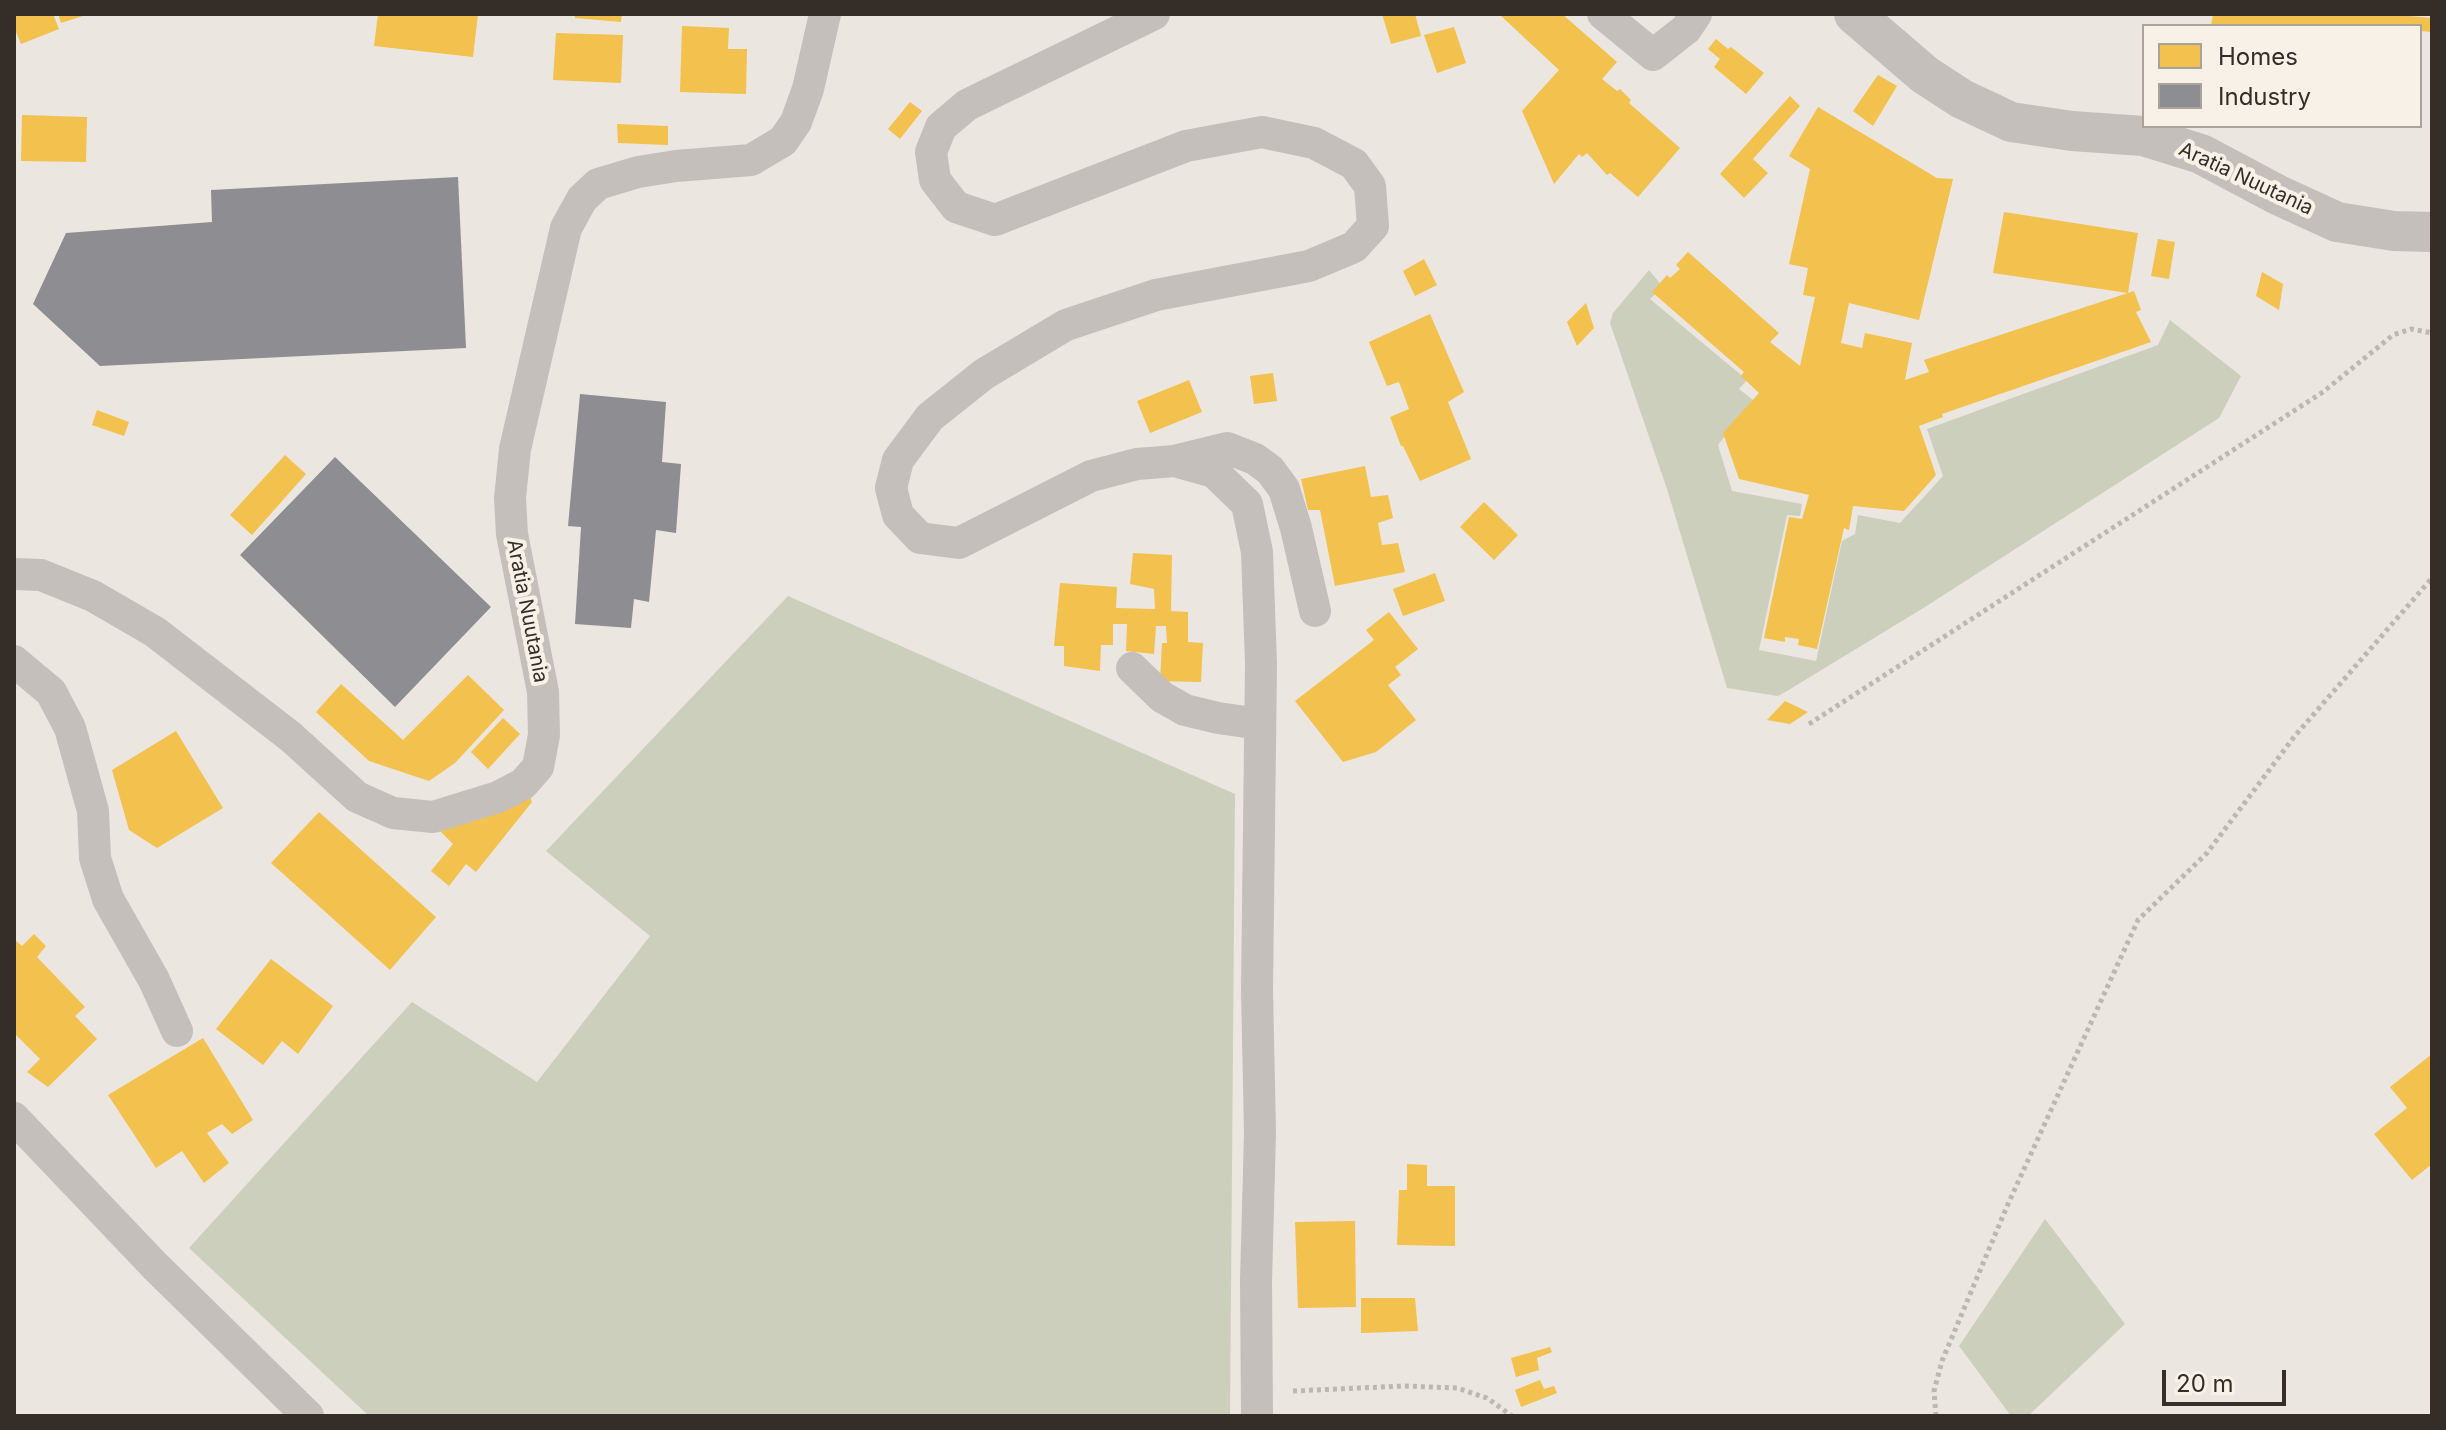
<!DOCTYPE html>
<html>
<head>
<meta charset="utf-8">
<style>
  body { margin:0 }
  #map { position:relative; width:2446px; height:1430px; overflow:hidden; background:#ebe6e0; font-family:Inter,sans-serif }
  canvas { display:block }
  .frame { position:absolute; inset:0; border:16px solid #342d28; pointer-events:none }
  .legend { position:absolute; left:2142px; top:24px; width:280px; height:104px; box-sizing:border-box; background:#f7f1e8; border:2px solid #a9a39b; margin:0; padding:10px 14px; list-style:none; font-size:24px; color:#342d28 }
  .legend li { display:flex; align-items:center; gap:16px; height:40px }
  .legend b { width:40px; border:2px solid #a9a39b }
  .scale { position:absolute; left:2162px; top:1370px; width:124px; height:36px; box-sizing:border-box; border:4px solid #342d28; border-top:0; padding-left:10px; font-size:24px; line-height:28px; white-space:nowrap; color:#342d28; -webkit-text-stroke:6px #f7f1e8; paint-order:stroke }
</style>
</head>
<body>
<div id="map">
<canvas width="2446" height="1430"></canvas>
<div class="frame"></div>
<ul class="legend">
<li><b style="height:22px;background:#f2c14e"></b>Homes</li>
<li><b style="height:22px;background:#8d8d92"></b>Industry</li>
</ul>
<div class="scale">20 m</div>
</div>
<script>
const c = document.querySelector('canvas').getContext('2d');
c.lineJoin = 'round';
function paint(path, color) { c.fillStyle = color; c.fill(path, 'evenodd'); }
const poly = rows => new Path2D(rows.map(r => 'M' + r).join(''));
function stroke(path, color, width, dash) { c.strokeStyle = color; c.lineWidth = width; c.lineCap = dash ? 'butt' : 'round'; c.setLineDash(dash || []); c.stroke(path); }
function write(font, color, halo, rows, align = 'center') {
  c.font = font + ' Inter,sans-serif'; c.lineWidth = 8; c.setLineDash([]); c.textBaseline = 'middle'; c.strokeStyle = halo; c.fillStyle = color; for (const [text, x, y, turn = 0] of rows) {
    c.save(); c.translate(x, y); c.rotate((+turn || 0) * Math.PI / 180); c.textAlign = isNaN(turn) ? turn : align; if (halo) c.strokeText(text, 0, 0); c.fillText(text, 0, 0); c.restore();
  }
}
paint(poly([
  [1649,270,1663,287,1650,299,1747,380,1739,389,1753,400,1718,445,1732,491,1802,504,1800,516,1787,515,1759,650,1816,661,1842,541,1855,534,1858,515,1900,523,1943,476,1927,429,2158,345,2170,320,2241,376,2219,418,1925,607,1787,691,1778,696,1727,688,1667,489,1610,323,1613,313],
  [788,596,1235,794,1230,1416,369,1416,189,1248,412,1002,537,1082,650,936,546,851],
  [2045,1219,2125,1324,2028,1416,2011,1416,1959,1346]
]), '#cccfbc');
paint(poly([
  [14,14,53,14,59,29,21,44,14,27],
  [58,14,86,14,86,15,61,23],
  [378,14,478,14,473,57,374,46],
  [575,14,622,14,621,22,575,18],
  [1382,14,1415,14,1421,36,1391,44],
  [1499,14,1562,14,1617,62,1602,79,1617,91,1620,89,1631,100,1629,103,1680,148,1638,197,1610,173,1607,175,1587,153,1582,157,1579,154,1554,184,1522,111,1559,70],
  [2213,14,2386,14,2432,18,2432,32,2420,31,2420,26,2211,26],
  [682,26,729,28,728,49,747,49,746,94,680,92],
  [1454,27,1466,63,1437,73,1424,35],
  [556,33,623,35,621,83,553,80],
  [1716,39,1728,49,1731,47,1764,73,1746,94,1714,67,1720,59,1708,49],
  [1878,75,1897,86,1873,126,1853,111],
  [1790,96,1800,106,1753,159,1768,173,1744,198,1720,174],
  [910,102,922,111,900,139,888,129],
  [1818,107,1937,178,1953,179,1919,320,1849,303,1841,343,1862,348,1865,333,1912,343,1905,380,1929,372,1924,360,2134,291,2141,310,2136,312,2151,342,1942,414,1943,417,1919,426,1936,475,1904,511,1853,506,1849,530,1844,528,1817,649,1798,645,1799,639,1785,637,1785,642,1764,638,1789,517,1802,519,1809,495,1739,479,1723,433,1759,393,1741,376,1744,372,1652,292,1667,275,1670,278,1680,269,1676,265,1688,252,1779,333,1770,342,1800,366,1815,297,1803,295,1808,268,1789,264,1810,169,1789,156],
  [22,115,87,117,86,162,21,161],
  [617,124,668,126,668,145,618,143],
  [2004,212,2138,233,2128,293,1993,273],
  [2158,239,2175,242,2169,279,2151,276],
  [1424,259,1437,285,1415,296,1403,271],
  [2262,272,2283,284,2279,310,2256,296],
  [1586,303,1594,328,1577,346,1567,322],
  [1430,314,1464,392,1448,402,1471,459,1420,481,1403,446,1401,446,1390,417,1409,409,1399,382,1387,386,1369,342],
  [1273,373,1277,401,1254,404,1250,376],
  [1189,380,1202,412,1150,433,1137,401],
  [97,410,129,422,124,436,92,425],
  [285,455,306,474,252,535,230,515],
  [1365,466,1371,497,1388,495,1393,518,1378,523,1382,545,1398,543,1405,572,1335,586,1320,510,1308,510,1301,479],
  [1484,502,1518,535,1494,560,1460,527],
  [1133,553,1172,555,1171,611,1188,612,1188,642,1203,643,1201,682,1160,681,1162,643,1167,643,1166,626,1156,626,1154,654,1126,651,1127,624,1113,624,1113,645,1101,645,1100,671,1064,666,1064,646,1054,646,1060,583,1117,587,1116,608,1155,609,1154,589,1130,584],
  [1435,573,1445,601,1403,616,1393,589],
  [1389,612,1418,649,1395,667,1401,675,1388,685,1416,720,1376,752,1343,762,1295,701,1374,640,1366,630],
  [468,675,504,710,455,763,429,781,369,761,316,712,341,684,403,740],
  [1785,701,1808,712,1790,724,1767,720],
  [503,718,520,734,488,769,471,752],
  [176,731,223,808,157,848,129,830,112,770],
  [528,792,532,802,476,872,466,864,449,886,431,871,453,844,440,831],
  [319,812,436,917,390,970,271,863],
  [34,934,46,946,37,957,85,1007,75,1016,97,1039,48,1087,27,1072,40,1059,14,1033,14,939,22,946],
  [271,959,333,1006,298,1054,282,1041,263,1065,216,1029],
  [203,1038,253,1120,232,1134,222,1124,207,1133,229,1163,204,1183,182,1151,156,1168,108,1095],
  [2432,1054,2432,1164,2412,1180,2374,1134,2407,1108,2390,1087],
  [1407,1164,1427,1165,1427,1186,1455,1186,1455,1246,1397,1245,1399,1190,1407,1190],
  [1355,1221,1356,1307,1298,1308,1295,1222],
  [1361,1298,1415,1298,1418,1331,1361,1333],
  [1550,1347,1552,1352,1537,1358,1539,1370,1516,1377,1511,1358],
  [1540,1380,1544,1389,1554,1386,1557,1393,1521,1407,1515,1390]
]), '#f2c14e');
paint(poly([
  [458,177,466,348,100,366,33,304,66,233,212,222,211,190],
  [580,394,666,402,662,462,681,464,676,533,656,530,649,602,634,599,631,628,575,624,581,527,568,526],
  [335,457,491,607,395,707,240,555]
]), '#8d8d92');
stroke(poly([
  [1809,724,2323,392,2393,335,2411,329,2432,333],
  [1293,1391,1404,1386,1457,1388,1487,1398,1512,1416],
  [1936,1416,1934,1391,1942,1361,2008,1204,2138,920,2207,853,2294,737,2432,578]
]), '#bdb7b2', 5, [4, 4]);
stroke(poly([
  [1154,14,967,105,941,127,931,152,935,180,956,207,995,220,1186,146,1262,132,1314,143,1354,164,1370,186,1373,226,1354,247,1309,266,1156,295,1066,325,984,374,930,417,898,460,891,488,898,515,920,538,959,543,1091,476,1137,464,1175,461,1214,472,1247,504,1257,552,1261,664,1257,989,1260,1133,1256,1281,1257,1416],
  [1603,14,1653,55,1686,29,1696,14],
  [1178,460,1227,448,1255,459,1270,470,1284,489,1296,528,1315,611],
  [14,574,41,575,93,596,155,632,291,737,357,797,393,813,433,817,498,797,523,784,538,767,544,735,543,692,512,534,510,498,515,449,566,228,582,199,598,184,638,172,676,166,751,160,783,141,796,122,808,89,825,14],
  [14,661,51,692,70,728,93,811,95,858,108,899,154,980,177,1031],
  [1132,668,1162,697,1185,710,1218,718,1260,724],
  [14,1118,155,1266,308,1416]
]), '#c4bfba', 32);
stroke(poly([
  [1854,14,1925,75,1962,99,2011,122,2072,131,2143,136,2201,154,2278,195,2337,222,2394,231,2432,232]
]), '#c4bfba', 40);
write('20px', '#342d28', '#f7f1e8', [
  ["Aratia Nuutania",2246,179,25],
  ["Aratia Nuutania",527,611,79]
]);
</script>
</body>
</html>
